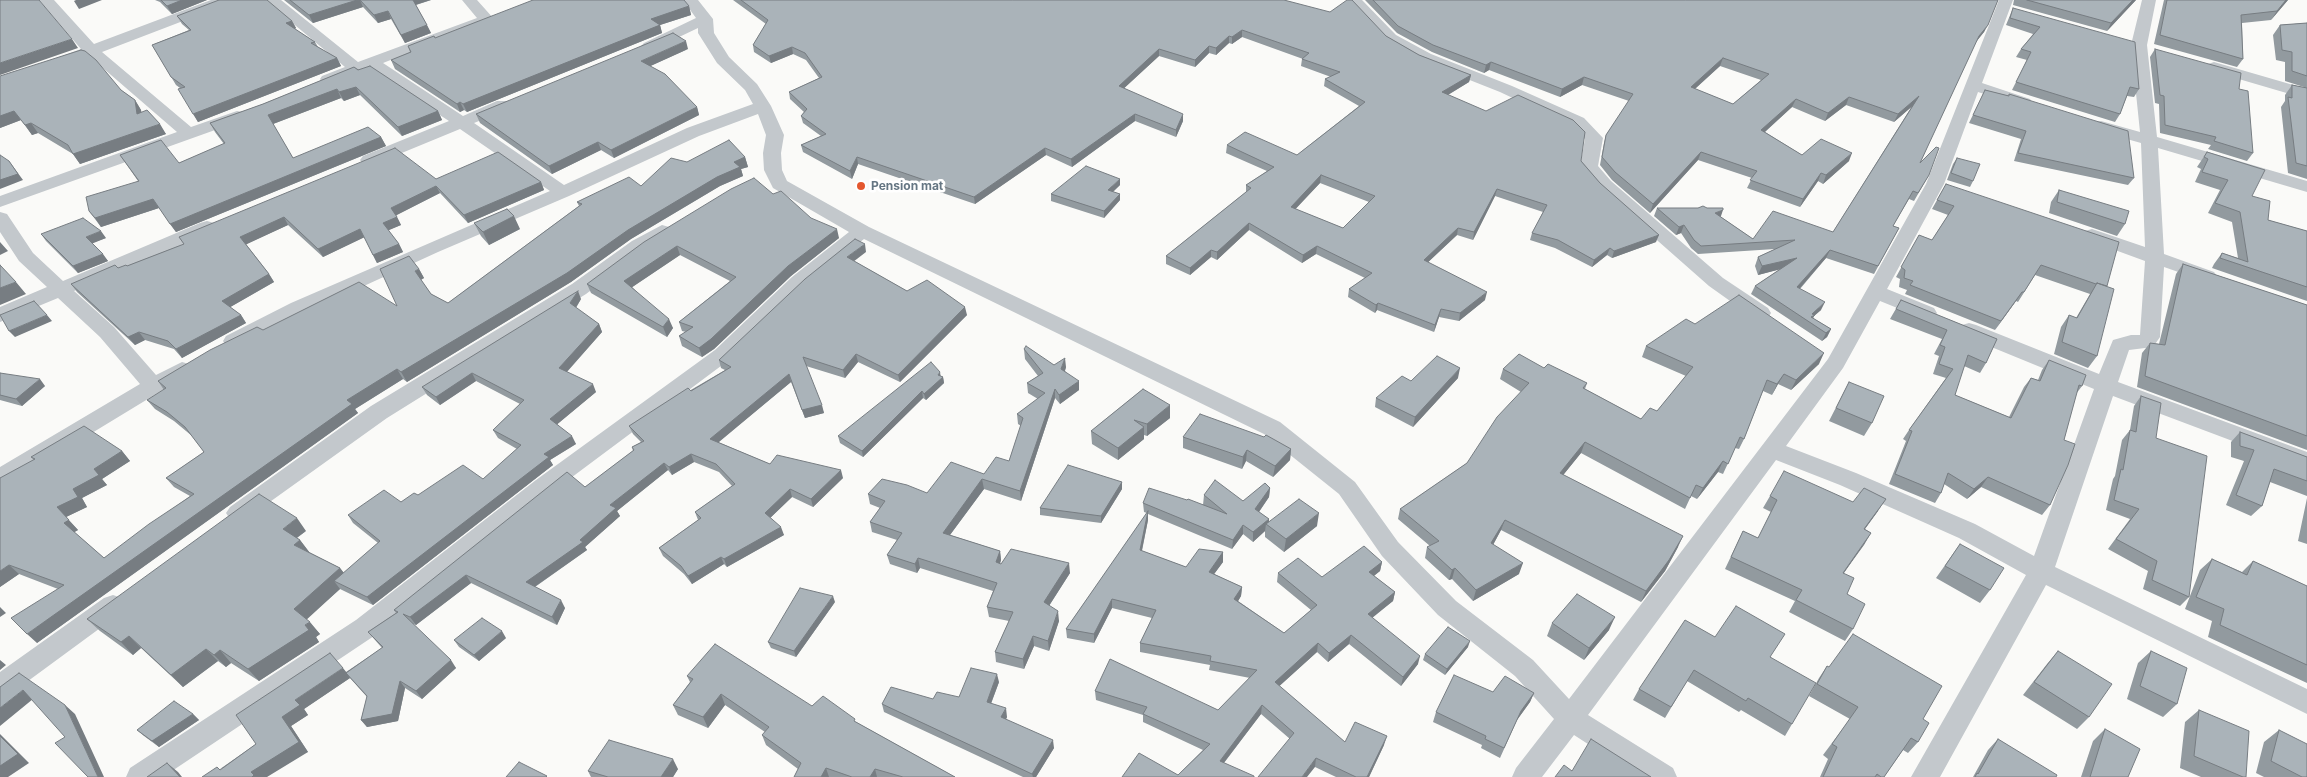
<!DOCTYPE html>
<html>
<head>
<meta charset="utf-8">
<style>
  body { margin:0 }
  canvas { display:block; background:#fafaf8 }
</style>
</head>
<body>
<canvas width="2307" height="777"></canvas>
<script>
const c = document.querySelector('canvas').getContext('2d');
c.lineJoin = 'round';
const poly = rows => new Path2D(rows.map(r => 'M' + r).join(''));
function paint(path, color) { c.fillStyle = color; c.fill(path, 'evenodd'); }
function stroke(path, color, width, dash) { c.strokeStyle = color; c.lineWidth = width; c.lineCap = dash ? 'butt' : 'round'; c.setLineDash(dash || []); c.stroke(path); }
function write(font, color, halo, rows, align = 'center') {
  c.font = font + ' Inter,sans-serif'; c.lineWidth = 5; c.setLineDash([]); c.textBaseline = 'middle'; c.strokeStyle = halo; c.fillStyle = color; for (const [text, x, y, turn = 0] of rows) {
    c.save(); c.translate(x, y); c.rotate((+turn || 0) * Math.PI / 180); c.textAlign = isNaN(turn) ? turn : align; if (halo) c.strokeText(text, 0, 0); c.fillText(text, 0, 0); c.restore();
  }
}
paint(poly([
  [39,0,54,0,94,44,211,0,232,0,230,3,102,52,191,127,237,111,243,112,245,116,243,120,0,207,0,196,177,132,89,56,66,65,54,65,52,62,54,59,81,49,39,0],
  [265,0,281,0,358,62,477,18,462,0,477,0,494,19,491,22,484,23,383,63,463,116,497,101,509,101,511,105,509,109,474,123,564,185,687,128,753,104,745,90,717,63,698,33,698,28,654,49,649,51,644,49,641,46,644,43,696,18,683,0,698,0,713,19,714,33,729,57,757,84,771,106,784,135,781,153,782,170,787,181,869,227,1280,422,1355,482,1398,542,1456,601,1533,660,1569,699,1828,359,1926,184,1999,0,2013,0,1982,83,2030,99,2032,102,2030,105,2024,107,1978,92,1944,184,1887,289,1934,308,1937,313,1934,318,1927,320,1880,301,1843,368,1786,446,1856,473,1975,524,2034,556,2094,389,1962,335,1959,330,1962,325,1969,323,1976,325,2099,374,2113,340,2131,335,2140,335,2145,261,2085,239,2083,235,2085,231,2092,229,2145,247,2141,143,2095,130,2093,126,2095,122,2101,121,2140,132,2131,45,2142,0,2156,0,2147,45,2157,137,2307,181,2307,192,2158,148,2164,254,2214,272,2217,276,2214,280,2207,282,2164,267,2160,337,2153,347,2129,350,2118,382,2307,452,2307,469,2113,396,2055,567,2307,689,2307,714,2046,585,1940,777,1911,777,2026,575,1959,538,1840,485,1776,460,1588,715,1673,768,1677,777,1639,777,1574,735,1542,777,1512,777,1516,768,1554,719,1515,676,1438,615,1382,556,1339,494,1264,434,864,239,806,285,729,360,552,492,374,636,163,777,126,777,130,768,356,620,536,480,715,350,792,277,849,232,773,188,764,170,763,153,766,135,758,114,699,136,569,196,438,252,305,313,240,346,233,348,226,346,223,341,226,336,291,303,550,191,460,129,375,164,363,164,360,160,363,156,449,121,369,69,334,82,322,82,320,79,322,76,345,67,265,0],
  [1347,0,1362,0,1396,35,1431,54,1512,86,1584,118,1603,138,1598,166,1611,181,1723,278,1768,308,1771,313,1768,318,1761,320,1754,318,1709,286,1599,189,1580,167,1585,139,1572,126,1500,92,1419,60,1386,41,1347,0],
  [2214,62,2307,89,2307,99,2208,70,2206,67,2208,64,2214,62],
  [0,212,7,214,33,253,63,281,200,223,207,221,214,223,216,227,214,231,74,291,114,327,156,375,182,362,189,364,192,369,189,374,8,484,0,487,0,467,140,384,100,337,58,298,0,322,0,307,47,287,19,261,0,232,0,212],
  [662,225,669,227,671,231,669,235,646,249,586,294,387,418,246,519,238,522,230,519,226,513,230,507,371,406,572,284,632,241,662,225],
  [113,595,122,598,125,605,122,612,9,695,0,698,0,672,104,598,113,595]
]), '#c3c8cc');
paint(poly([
  [155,0,207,0,172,14,160,2],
  [284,0,431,0,416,5,431,33,405,43,391,19,378,23,363,7,313,23],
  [733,0,1284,0,1386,36,1419,55,1471,75,1469,82,1448,95,1581,161,1600,183,1656,242,1612,258,1607,255,1592,267,1555,248,1530,240,1532,233,1543,212,1495,196,1473,240,1457,235,1428,262,1485,300,1459,321,1439,317,1434,332,1377,310,1375,313,1348,297,1349,289,1365,278,1316,254,1302,263,1249,230,1217,260,1211,257,1190,275,1166,264,1166,256,1246,192,1246,185,1267,171,1226,153,1227,145,1297,155,1359,106,1324,86,1325,79,1331,77,1301,66,1302,59,1303,59,1242,37,1232,44,1229,43,1216,55,1209,53,1195,67,1159,56,1124,88,1183,121,1176,137,1135,121,1072,167,1046,155,975,204,858,164,852,179,803,152,801,145,821,136,803,123,801,116,804,112,790,99,789,92,819,78,806,60,793,54,771,63,754,52,753,45,766,24],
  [1320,183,1369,202,1343,228,1295,209],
  [1365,0,1998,0,1984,32,1976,42,1920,163,1929,175,1914,201,1909,199,1893,226,1899,228,1874,274,1826,258,1800,289,1821,310,1814,316,1813,318,1831,329,1827,337,1822,341,1751,294,1755,286,1780,269,1758,275,1755,266,1758,257,1775,249,1698,254,1691,248,1681,233,1676,235,1654,216,1657,208,1721,217,1753,239,1833,232,1912,106,1894,122,1846,105,1825,121,1792,107,1765,132,1802,155,1849,161,1823,184,1818,181,1800,207,1747,188,1752,178,1698,160,1650,213,1612,180,1600,165,1604,143,1606,135,1629,101,1582,85,1560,97,1489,70,1484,73,1432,52,1397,33],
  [1720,66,1761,80,1733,104,1695,89],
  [2014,0,2136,0,2107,31,2013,5],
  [2164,0,2288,0,2271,20,2242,23,2243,59,2237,67,2154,44],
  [689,6,691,15,660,25,662,33,467,112,464,110,460,112,395,69,391,60,410,52,408,46,435,38],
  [2013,8,2139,89,2134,97,2127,96,2120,114,2115,122,2012,90,2027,60,2016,57,2021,49,2033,34,2006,25],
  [177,16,292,21,296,28,295,29,315,42,318,47,337,58,341,66,198,122,180,88,176,85,152,45,189,30,182,24],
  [2307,23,2307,88,2285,81,2285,62,2276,60,2273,35,2280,25],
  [688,49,650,66,697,107,699,115,614,158,601,150,552,174,480,123,476,114],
  [2155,49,2239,89,2253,153,2247,161,2208,149,2211,145,2160,133,2159,104,2155,103,2150,57],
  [354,67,438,111,442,120,402,136,360,95,344,101,341,98,273,124,293,158,381,137,386,146,176,232,159,208,101,227,89,211,138,181,120,155,179,163,224,144,215,132,210,123,263,104],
  [0,76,121,90,135,100,141,110,141,112,166,134,80,164,73,154,38,133,32,135,21,120,0,128],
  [2292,85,2307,88,2307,179,2288,173,2281,107,2285,101,2285,95],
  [1985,90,2009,96,2134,178,2128,185,2014,161,2021,139,1969,123],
  [2207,152,2252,196,2268,220,2307,231,2307,301,2212,268,2214,264,2222,253,2238,258,2232,222,2208,213,2220,190,2195,182,2201,169,2197,167],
  [745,157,748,167,741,169,743,176,720,186,631,239,571,282,407,382,403,379,355,409,358,413,37,643,58,589,19,574,0,587,34,460,31,457,122,451,130,461,102,479,107,485,82,498,87,507,66,517,78,530,74,532,104,558,190,496,174,487,166,478,204,452,192,436,174,421,155,409,147,400,164,390,158,381,263,330,397,306,419,269,424,278,421,280,431,294,448,303,579,206,577,202,641,186,687,162],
  [1957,158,1973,181,1970,187,1947,180,1953,164],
  [436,179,541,182,544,190,468,223,440,193,396,215,401,225,388,230,399,244,403,252,377,263,364,237,323,257,288,225,246,244,269,274,274,282,230,307,241,315,246,323,182,358,174,349,145,340,135,345,77,292,71,284,118,268,127,266,184,244,179,237],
  [1946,184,2107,286,2097,356,2088,368,2054,354,2061,327,2069,315,2076,318,2090,294,2035,275,2018,302,2016,301,1995,330,1905,294,1907,290,1899,287,1900,279,1896,277,1919,235,1932,240,1948,215,1932,209],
  [1120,185,1113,192,1120,194,1120,200,1104,218,1051,201,1051,194],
  [2059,190,2125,224,2117,236,2049,213,2051,202],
  [773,194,811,218,839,238,791,276,714,349,702,357,682,346,679,336,686,332,682,331,679,322,730,281,680,255,632,287,673,328,667,337,591,293,587,284],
  [474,223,520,229,489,245,481,236],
  [41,234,106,238,92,243,108,261,78,273,46,241],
  [866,252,854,261,907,291,967,315,900,382,858,362,845,378,806,366,824,413,805,418,791,382,718,442,770,464,843,478,813,507,792,497,770,518,784,535,727,567,724,564,692,584,684,574,663,556,659,548,698,520,695,512,732,486,719,472,694,462,672,475,668,470,617,511,620,516,585,547,587,550,535,587,565,608,557,625,471,583,416,625,413,624,456,668,422,699,405,688,398,721,367,727,361,720,367,697,350,678,304,709,308,715,291,726,308,752,220,769,256,744,346,672,382,648,368,632,396,613,394,610,585,487,633,451,632,447,641,442,633,434,629,426,725,370,721,368,719,360],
  [2183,264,2307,305,2307,450,2137,387,2142,353,2150,343,2159,344,2176,274],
  [581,299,576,308,599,324,602,332,567,372,596,392,557,424,576,444,550,460,553,465,373,605,340,589,306,619,320,634,316,637,319,642,259,681,231,663,226,667,218,661,183,687,141,648,133,655,100,631,87,619,306,531,297,538,300,540,309,552,340,568,344,573,378,543,353,523,348,515,401,502,418,495,483,479,517,449,498,438,493,430,520,404,476,381,440,405,427,395,422,387],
  [1901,300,1997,339,1986,363,1980,373,1964,366,1955,395,2009,417,2024,387,2031,378,2038,380,2042,370,2049,360,2082,386,2076,394,2064,440,2050,505,2042,515,1981,487,1967,499,1944,484,1941,493,1935,503,1889,484,1906,441,1903,439,1909,430,1946,378,1933,374,1939,356,1934,354,1942,339,1890,319],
  [1695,324,1819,364,1791,390,1778,384,1772,395,1763,391,1744,439,1739,449,1735,448,1723,474,1718,472,1697,499,1691,496,1685,509,1581,453,1563,475,1678,547,1665,571,1641,602,1501,530,1493,545,1519,574,1473,601,1452,579,1449,580,1425,558,1427,547,1430,546,1398,519,1400,509,1467,463,1521,392,1500,379,1503,369,1544,368,1587,383,1585,389,1641,419,1657,411,1686,376,1642,357,1646,346],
  [1024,349,1054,365,1066,367,1065,371,1079,390,1060,404,1055,398,1021,501,984,489,950,535,1000,551,1001,560,1000,564,1070,573,1049,606,1059,621,1049,651,1034,646,1024,669,996,662,995,652,1009,621,989,617,987,607,993,591,920,568,917,573,890,564,887,555,897,540,872,532,870,522,880,508,870,504,868,494,927,493,984,474,1009,461,1021,426,1018,424,1017,414,1038,399,1028,393,1027,383,1038,376,1025,359],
  [0,373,45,386,22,406,0,400],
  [941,376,943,377,944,383,926,400,923,398,863,457,840,443,838,436],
  [1458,378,1413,427,1375,407,1376,398,1411,381],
  [1849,382,1872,423,1864,436,1829,421],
  [1143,389,1170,418,1147,436,1144,435,1144,439,1118,460,1092,444,1091,431],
  [2141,396,2156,438,2189,597,2180,606,2143,589,2148,571,2108,549,2130,519,2106,510,2113,479,2115,476,2122,440,2130,430,2134,406],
  [2240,432,2307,457,2307,496,2270,482,2262,506,2251,516,2226,505,2244,461,2231,457,2231,442],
  [1183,437,1291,449,1290,460,1273,477,1246,461,1242,469,1183,448],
  [1122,482,1122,489,1101,523,1040,515,1040,508],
  [1270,488,1269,497,1259,512,1269,519,1269,522,1317,526,1284,552,1265,537,1265,531,1253,542,1243,534,1232,549,1148,514,1148,520,1142,551,1186,567,1223,552,1223,562,1214,574,1242,587,1241,596,1238,601,1284,633,1311,610,1277,582,1278,573,1322,577,1382,562,1380,571,1374,576,1395,592,1393,601,1372,617,1418,664,1401,686,1349,644,1328,662,1317,652,1279,686,1345,742,1384,745,1369,777,1336,777,1315,767,1290,739,1261,714,1224,763,1178,775,1203,750,1143,722,1143,715,1096,700,1095,691,1218,710,1250,678,1209,670,1210,665,1140,652,1140,643,1152,618,1112,608,1094,643,1067,638,1066,629,1147,513,1144,512,1143,503,1187,500,1203,505,1204,495,1243,501],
  [1770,496,1853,502,1878,511,1865,529,1871,533,1844,573,1853,629,1845,641,1789,612,1795,601,1725,569,1743,531,1758,538,1771,512,1763,508],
  [2307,498,2307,544,2298,541],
  [1960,544,1990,590,1980,603,1936,578],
  [2212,559,2242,572,2253,561,2307,586,2307,683,2208,637,2212,621,2185,609,2200,570],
  [835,602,796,657,771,648,768,642],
  [1552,623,1609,630,1584,660,1547,636],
  [1715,637,1771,657,1792,724,1785,736,1741,710,1739,712,1687,681,1665,718,1633,700,1639,689],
  [506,638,479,661,459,647,454,640],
  [1468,647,1445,675,1423,660,1425,654],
  [2058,651,2089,717,2077,729,2023,695,2047,664],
  [2151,651,2177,704,2163,717,2127,699,2138,663],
  [1827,666,1923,719,1918,742,1908,753,1903,750,1884,777,1820,777,1828,759,1823,755,1850,719,1809,696,1819,678],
  [687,676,812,706,856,722,955,777,794,777,798,769,766,745,762,735,765,732,725,705,708,728,678,715,673,705,690,682],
  [999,682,991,704,1007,717,1006,719,1054,748,1036,777,1023,777,884,712,882,704,933,699,959,697],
  [1493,692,1534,693,1530,702,1517,720,1500,758,1481,748,1482,745,1433,722,1436,712],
  [2199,710,2246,777,2201,777,2180,768,2185,722],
  [193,714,199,720,159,747,144,736,137,730],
  [2105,729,2128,777,2081,777,2093,741],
  [2279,730,2307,777,2264,777,2256,773,2264,742],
  [1998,739,2056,777,1973,777,1988,750],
  [678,769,673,777,591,777,588,771]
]), '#929a9f');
paint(poly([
  [76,0,102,0,79,9,74,1],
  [182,0,207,0,172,14,167,6],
  [357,0,360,0,363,7,313,23,309,15],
  [412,0,431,0,415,5],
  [2133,0,2136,0,2107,31,2111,23],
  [2286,0,2288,0,2271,20,2277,11],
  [689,6,691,15,660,25,662,33,467,112,463,104,651,19],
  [388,11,391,19,378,23,374,15],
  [292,21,296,28,290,30,286,23],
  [427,25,431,33,405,43,401,35],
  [1988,25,1984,32,1975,43,1979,36],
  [1242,30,1242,37,1232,44,1232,37],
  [1229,36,1229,43,1216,55,1216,48],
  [72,39,78,48,0,75,0,63],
  [686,41,688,49,644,69,641,61],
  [1209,46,1209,53,1195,67,1195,60],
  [792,47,793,54,771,63,769,56],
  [1159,49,1159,56,1119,93,1119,86],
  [337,58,341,66,198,122,193,114],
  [1723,58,1720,66,1688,95,1691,87],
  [1491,62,1489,70,1484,73,1486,65],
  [1471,75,1469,82,1441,99,1442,92],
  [1584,77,1582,85,1560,97,1562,89],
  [356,87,360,95,344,101,339,92],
  [337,89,341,98,273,124,268,115],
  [1919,96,1915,104,1894,122,1898,114],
  [1849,97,1846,105,1825,121,1828,113],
  [1796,99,1792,107,1758,138,1761,130],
  [135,100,141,110,144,123,137,114],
  [460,102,464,110,460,112,457,104],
  [697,107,699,115,614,158,611,150],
  [14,111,21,120,0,128,0,116],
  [438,111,442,120,402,136,398,127],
  [1135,114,1135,121,1072,167,1071,159],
  [1183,114,1183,121,1176,137,1176,130],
  [31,123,38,133,32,135,25,125],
  [160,124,166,134,80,164,73,154],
  [381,137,386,146,176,232,170,224],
  [598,142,601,150,552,174,549,166],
  [1045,148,1046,155,975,204,974,197],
  [1701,152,1698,160,1650,213,1653,204],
  [1852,153,1849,161,1823,184,1826,175],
  [745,157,748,167,741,169,743,176,720,186,631,239,571,282,407,382,401,372,734,162],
  [857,157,858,164,852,179,850,171],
  [9,161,23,180,0,189,0,180],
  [1821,173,1818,181,1800,207,1803,199],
  [1321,175,1320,183,1290,215,1291,207],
  [1120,179,1120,185,1108,196,1108,190],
  [541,182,544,190,468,223,464,215],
  [436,186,440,193,395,216,391,208],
  [1497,189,1495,196,1473,240,1474,232],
  [1120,194,1120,200,1104,218,1104,211],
  [153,199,159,208,101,227,95,218],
  [1723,210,1720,219,1715,213],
  [514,216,520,229,489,245,483,232],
  [284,217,288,225,245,245,240,237],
  [397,217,401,225,387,231,383,223],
  [1249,223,1249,230,1217,260,1217,252],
  [1684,225,1681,233,1676,235,1679,227],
  [1458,228,1457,235,1423,267,1424,260],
  [360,229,365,237,323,257,318,249],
  [837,229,839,238,791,276,714,349,702,357,699,348,788,266],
  [101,231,106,238,91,244,86,237],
  [1659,235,1656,242,1612,258,1614,251],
  [0,242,8,251,0,255],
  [399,244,403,252,377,263,373,255],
  [865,244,866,252,849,265,847,257],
  [677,246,680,255,628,290,624,281],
  [1317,246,1316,254,1302,263,1303,255],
  [1610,248,1607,255,1592,267,1594,260],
  [1211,250,1211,257,1190,275,1190,268],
  [1830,250,1826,258,1793,296,1797,287],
  [103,254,108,261,78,273,73,266],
  [1797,258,1793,266,1758,275,1762,266],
  [419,269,424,278,420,280,415,271],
  [269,274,274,282,227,309,222,301],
  [16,282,26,294,0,305,0,288],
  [578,291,581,299,573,312,570,303],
  [1487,292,1485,300,1459,321,1460,313],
  [2022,292,2016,301,1995,330,2001,321],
  [1825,302,1821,310,1814,316,1811,323,1810,319,1808,322,1812,314],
  [1378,303,1377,310,1375,313,1376,305],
  [965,307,967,315,900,382,898,375],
  [1441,309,1439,317,1434,332,1435,325],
  [47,315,52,321,15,337,9,331],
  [241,315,246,323,182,358,176,349],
  [669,319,673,328,667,337,663,327],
  [599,324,602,332,563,376,559,368],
  [1831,329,1827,337,1822,341,1826,333],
  [139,332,145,340,135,345,128,337],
  [1824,353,1819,364,1791,390,1796,380],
  [856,354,858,362,845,378,843,370],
  [1065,358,1066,367,1062,379,1061,369],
  [1460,368,1458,378,1413,427,1415,417],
  [397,369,403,379,355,409,358,413,37,643,27,634,347,400],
  [940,372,941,378,943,377,944,383,926,400,924,394],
  [472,373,476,381,440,405,436,397],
  [789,374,791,382,713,447,710,439],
  [1784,374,1778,384,1772,395,1777,384],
  [40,379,45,386,22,406,16,399],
  [1079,381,1079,390,1060,404,1059,395],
  [593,384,596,392,554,427,550,419],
  [1055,389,1055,398,1021,501,1020,491],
  [922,391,923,398,863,457,862,451],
  [822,405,824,413,805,418,802,410],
  [1170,405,1170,418,1147,436,1147,424],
  [1144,427,1144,439,1118,460,1118,448],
  [572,436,576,444,550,460,553,465,373,605,367,597,544,454],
  [1585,442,1581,453,1556,484,1560,473],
  [1291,449,1290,460,1273,477,1275,466],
  [1247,450,1246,461,1242,469,1243,457],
  [122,451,130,461,102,479,107,485,82,498,87,507,66,517,78,530,73,533,64,523,57,507,73,489,94,469],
  [691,454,694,462,672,475,669,467],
  [1723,461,1718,472,1697,499,1703,488],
  [664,463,668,470,617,511,620,516,585,547,587,550,530,590,526,582,580,540,610,505],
  [841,470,843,478,813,507,811,499],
  [1988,477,1981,487,1967,499,1974,489],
  [982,479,984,489,944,543,943,533],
  [1122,482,1122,489,1101,523,1101,516],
  [1270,488,1269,497,1254,519,1255,509],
  [790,489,792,497,767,521,765,513],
  [1886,499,1878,511,1856,541,1864,529],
  [1148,511,1148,520,1140,559,1140,550],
  [1319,513,1317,526,1284,552,1286,539],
  [297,518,306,531,292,541,283,529],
  [1269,519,1269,526,1266,524,1265,531,1253,542,1253,532],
  [1505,520,1501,530,1488,554,1491,543],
  [1243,525,1243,534,1232,549,1233,540],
  [781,527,784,535,727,567,724,559],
  [1871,533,1864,545,1835,585,1843,573],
  [1683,536,1678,547,1665,571,1641,602,1646,591],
  [300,540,310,553,294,545],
  [1000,551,1001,560,997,572,996,562],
  [1223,552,1223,562,1209,581,1209,572],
  [721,557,724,564,692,584,688,576],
  [918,558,920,568,917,573,915,564],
  [1382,562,1380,571,1367,581,1369,572],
  [1069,563,1070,573,1045,612,1044,602],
  [1523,563,1519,574,1473,601,1476,590],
  [9,565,19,574,0,587,0,571],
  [340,568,349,580,334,581,340,589,304,622,294,609],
  [1455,568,1452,579,1449,580,1452,570],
  [466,575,471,583,416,625,410,617],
  [1242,587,1241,596,1234,608,1234,599],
  [1395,592,1393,601,1366,623,1368,614],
  [833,596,835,602,796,657,794,651],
  [1112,599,1112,608,1094,643,1094,634],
  [561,600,565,608,557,625,552,617],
  [0,607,6,613,0,617],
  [1058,611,1059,621,1049,651,1048,641],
  [1615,617,1609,630,1584,660,1589,648],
  [310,622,320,634,316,637,319,642,259,681,248,669],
  [502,631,506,638,479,661,474,655],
  [1351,635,1349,644,1328,662,1329,653],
  [129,636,141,648,133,655,121,642],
  [1033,636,1034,646,1024,669,1023,659],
  [1470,641,1468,647,1445,675,1447,669],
  [1318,643,1317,652,1274,691,1275,682],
  [206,649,218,661,183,687,171,675],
  [220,650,231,663,226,667,214,655],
  [1420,656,1418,664,1401,686,1403,677],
  [0,660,6,665,0,670],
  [451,660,456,668,422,699,416,691],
  [343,668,351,678,346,673,350,678,304,709,308,715,291,726,308,752,267,777,252,777,251,772,282,717,295,700],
  [997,674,999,682,988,711,987,702],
  [400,681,405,688,398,721,367,727,361,720],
  [23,690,33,699,0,726,0,708],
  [1534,693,1530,702,1517,720,1500,758,1521,711],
  [721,694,725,705,708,728,703,717],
  [65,705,75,714,104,777,98,777],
  [1262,705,1261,714,1219,769,1220,761],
  [1006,708,1007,717,1003,725,1001,717],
  [193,714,199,720,159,747,152,741],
  [0,734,29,763,8,777,0,777],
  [1387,736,1384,745,1369,777,1367,777],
  [1053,740,1054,748,1036,777,1033,777,1032,774],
  [1316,758,1315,767,1307,777,1302,777],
  [673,759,678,769,673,777,661,777],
  [167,763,178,772,182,777,180,777],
  [826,768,829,777,821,777],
  [875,769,877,777,870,777]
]), '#777d82');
const building = poly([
  [0,0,39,0,72,39,0,63,0,0],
  [161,0,182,0,167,6,161,0],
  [219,0,267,0,292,21,286,23,315,42,311,43,337,58,193,114,178,89,185,87,171,77,152,45,191,30,177,16,219,0],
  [290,0,357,0,309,15,290,0],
  [360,0,413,0,427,25,401,35,388,11,374,15,360,0],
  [533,0,684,0,689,6,651,19,660,25,463,104,460,102,457,104,391,60,411,52,408,46,434,36,435,38,533,0],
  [741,0,1284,0,1330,12,1347,0,1352,0,1386,36,1419,55,1471,75,1442,92,1486,111,1518,95,1573,120,1585,132,1581,161,1600,183,1659,235,1614,251,1610,248,1594,260,1558,240,1532,233,1547,205,1497,189,1474,232,1458,228,1424,260,1487,292,1460,313,1441,309,1435,325,1378,303,1376,305,1349,289,1372,273,1317,246,1303,255,1249,223,1217,252,1211,250,1190,268,1166,256,1251,188,1246,185,1274,167,1227,145,1245,132,1297,155,1365,102,1325,79,1340,72,1302,59,1309,53,1242,30,1232,37,1229,36,1216,48,1209,46,1195,60,1159,49,1119,86,1183,114,1176,130,1135,114,1071,159,1045,148,974,197,857,157,850,171,801,145,826,134,801,116,807,109,789,92,822,77,805,53,792,47,769,56,753,45,768,20,741,0],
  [1321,175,1375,196,1343,228,1291,207,1321,175],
  [1373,0,1998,0,1988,25,1979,36,1920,163,1936,147,1939,148,1929,175,1918,193,1913,191,1893,226,1899,228,1878,266,1830,250,1797,287,1825,302,1812,314,1815,315,1811,317,1831,329,1826,333,1755,286,1797,258,1762,266,1758,257,1795,240,1701,246,1694,240,1684,225,1679,227,1657,208,1698,208,1703,206,1707,208,1723,208,1723,210,1715,213,1753,239,1773,211,1833,232,1919,96,1898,114,1849,97,1828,113,1796,99,1761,130,1802,155,1821,139,1852,153,1826,175,1821,173,1803,199,1750,180,1757,171,1701,152,1653,204,1615,172,1602,157,1606,135,1633,94,1584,77,1562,89,1491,62,1486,65,1433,45,1398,26,1373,0],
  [1723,58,1769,74,1733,104,1691,87,1723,58],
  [2027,0,2133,0,2111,23,2027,0],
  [2167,0,2286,0,2277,11,2241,15,2243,59,2160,35,2167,0],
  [2013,8,2135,42,2139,89,2130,87,2120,114,2016,82,2031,52,2021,49,2040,27,2010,18,2013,8],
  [2307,23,2307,76,2292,71,2292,52,2282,50,2280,25,2307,23],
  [673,33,686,41,641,61,665,74,697,107,611,150,598,142,549,166,476,114,673,33],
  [2155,49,2241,73,2239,89,2248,91,2253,153,2214,141,2216,137,2165,125,2164,96,2160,95,2155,49],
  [81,50,85,51,96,60,121,90,135,100,137,114,147,110,160,124,73,154,68,145,31,123,25,125,14,111,0,116,0,76,81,50],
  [370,66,438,111,398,127,356,87,339,92,337,89,268,115,293,158,368,127,381,137,170,224,153,199,95,218,89,211,86,197,139,181,120,155,161,140,179,163,225,143,210,123,263,104,354,67,358,70,370,66],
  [2292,85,2307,88,2307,166,2296,163,2288,97,2292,98,2292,85],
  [1985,90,2009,96,2009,94,2128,131,2134,178,2018,153,2026,131,1973,115,1985,90],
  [729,140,745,157,734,162,740,167,717,177,628,230,567,273,401,372,397,369,347,400,352,404,27,634,11,618,64,585,9,565,0,571,0,478,35,459,31,457,84,426,122,451,94,469,99,475,73,489,78,497,57,507,69,520,64,523,104,558,149,524,194,494,166,478,204,452,185,427,167,412,147,400,166,388,158,381,210,350,257,327,263,330,359,282,397,306,380,269,409,256,419,269,415,271,431,294,448,303,582,204,577,202,629,177,641,186,671,158,687,162,729,140],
  [395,148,436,179,498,152,541,182,464,215,436,186,391,208,397,217,383,223,399,244,373,255,360,229,318,249,284,217,240,237,269,274,222,301,241,315,176,349,168,341,139,332,128,337,71,284,115,265,118,268,126,265,127,266,184,244,179,237,395,148],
  [2207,152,2265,170,2252,196,2270,201,2268,220,2307,231,2307,287,2220,258,2222,253,2248,262,2240,212,2215,203,2228,180,2202,172,2208,159,2204,157,2207,152],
  [0,155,9,161,18,174,0,180,0,155],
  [1957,158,1980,164,1973,181,1951,173,1957,158],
  [1086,166,1120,179,1108,190,1120,194,1104,211,1051,194,1086,166],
  [754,178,773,194,781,191,811,218,837,229,788,266,711,339,699,348,679,336,693,327,679,322,736,277,677,246,624,281,669,319,663,327,587,284,644,242,731,189,754,178],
  [1946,184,2119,242,2107,286,2097,283,2096,284,2041,265,2024,292,2022,292,2001,321,1910,285,1913,281,1904,278,1905,270,1901,267,1919,235,1932,240,1954,206,1937,200,1946,184],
  [2059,190,2129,211,2125,224,2057,202,2059,190],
  [507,209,514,216,483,232,474,223,507,209],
  [83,218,101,231,86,237,103,254,73,266,41,234,83,218],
  [855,239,865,244,847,257,907,291,927,280,965,307,898,375,856,354,843,370,803,357,822,405,802,410,789,374,710,439,770,464,777,455,841,470,811,499,790,489,765,513,781,527,724,559,721,557,688,576,681,566,659,548,701,518,695,512,735,484,716,464,691,454,669,467,664,463,610,505,616,508,580,540,583,542,526,582,561,600,552,617,466,575,410,617,403,614,451,660,416,691,400,681,392,714,361,720,367,696,346,673,383,647,368,632,398,612,394,610,567,472,585,487,634,450,632,447,644,441,629,426,688,388,691,391,731,367,719,360,805,279,855,239],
  [2183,264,2307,305,2307,436,2145,376,2150,343,2165,345,2183,264],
  [0,265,16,282,0,288,0,265],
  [2097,283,2114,289,2097,356,2062,342,2069,315,2077,318,2097,283],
  [578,291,570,303,599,324,559,368,593,384,550,419,572,436,544,454,549,457,367,597,334,581,380,541,348,515,384,490,401,502,414,493,418,495,463,465,483,479,521,445,493,430,524,400,472,373,436,397,422,387,578,291],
  [1739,295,1824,353,1796,380,1784,374,1777,384,1767,380,1744,439,1740,437,1728,464,1723,461,1703,488,1696,485,1690,498,1585,442,1560,473,1683,536,1669,560,1646,591,1505,520,1491,543,1523,563,1476,590,1455,568,1452,570,1427,547,1439,541,1400,509,1467,463,1497,417,1529,383,1503,369,1519,354,1544,368,1548,364,1587,383,1583,388,1641,419,1650,408,1657,411,1693,367,1646,346,1686,319,1695,324,1739,295],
  [1901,300,1997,339,1986,363,1968,355,1955,395,2011,418,2031,378,2040,381,2049,360,2086,375,2082,386,2079,385,2064,440,2075,444,2068,465,2050,505,1988,477,1974,489,1948,473,1941,493,1895,474,1912,431,1909,430,1953,369,1939,364,1945,347,1940,345,1947,330,1896,309,1901,300],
  [34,301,47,315,9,331,0,315,34,301],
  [1026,346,1054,365,1065,358,1061,369,1079,381,1059,395,1055,389,1020,491,982,479,943,533,1000,551,996,562,1001,564,1011,549,1069,563,1044,602,1058,611,1048,641,1033,636,1023,659,995,652,1013,612,987,607,997,583,918,558,915,564,887,555,902,533,870,522,885,501,868,494,882,479,907,485,927,493,951,462,984,474,996,457,1009,461,1023,418,1017,414,1045,393,1027,383,1043,373,1024,349,1026,346],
  [1437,356,1460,368,1415,417,1376,398,1402,376,1411,381,1437,356],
  [931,362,940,372,938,375,943,377,924,394,922,391,862,451,838,436,931,362],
  [0,373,40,379,16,399,0,395,0,373],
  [1849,382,1884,396,1872,423,1836,408,1849,382],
  [1143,389,1170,405,1147,424,1134,420,1144,427,1118,448,1091,431,1143,389],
  [2141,396,2161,403,2156,438,2207,456,2189,597,2152,580,2157,561,2116,539,2139,509,2114,500,2121,469,2123,470,2130,430,2136,432,2141,396],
  [1200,414,1264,437,1266,435,1291,449,1275,466,1247,450,1243,457,1183,437,1200,414],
  [2240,432,2307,457,2307,481,2274,469,2262,506,2236,495,2254,450,2240,446,2240,432],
  [1068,465,1122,482,1101,516,1040,508,1068,465],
  [1784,471,1853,502,1864,488,1886,499,1864,529,1871,533,1843,573,1854,578,1847,594,1865,604,1853,629,1796,600,1802,590,1731,557,1743,531,1758,538,1777,500,1770,496,1784,471],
  [1215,480,1243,501,1265,483,1270,488,1255,509,1269,519,1253,532,1243,525,1233,540,1143,503,1149,488,1187,500,1188,499,1227,514,1204,495,1215,480],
  [259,494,297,518,283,529,300,540,294,545,340,568,294,609,310,622,305,625,309,630,248,669,220,650,214,655,206,649,171,675,129,636,121,642,87,619,259,494],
  [1299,499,1319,513,1286,539,1266,524,1299,499],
  [1148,511,1140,550,1186,567,1199,549,1223,552,1209,572,1242,587,1234,599,1284,633,1317,605,1278,573,1298,558,1322,577,1364,546,1382,562,1369,572,1395,592,1368,614,1420,656,1403,677,1351,635,1329,653,1318,643,1275,682,1345,742,1355,722,1387,736,1367,777,1356,777,1316,758,1302,777,1258,777,1294,733,1262,705,1220,761,1254,776,1254,777,1122,777,1139,753,1178,775,1210,744,1143,714,1147,707,1095,691,1110,659,1218,710,1257,670,1210,661,1211,656,1140,643,1156,610,1112,599,1094,634,1066,629,1148,511],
  [1960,544,2004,568,1990,590,1945,566,1960,544],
  [2212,559,2247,575,2253,561,2307,586,2307,665,2220,625,2224,609,2196,597,2212,559],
  [800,588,833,596,794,651,768,642,800,588],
  [1577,594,1615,617,1589,648,1552,623,1577,594],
  [1736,606,1785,634,1770,657,1816,683,1792,724,1748,698,1746,701,1694,670,1671,707,1639,689,1685,620,1715,637,1736,606],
  [482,618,502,631,474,655,454,640,482,618],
  [1448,627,1470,641,1447,669,1425,654,1448,627],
  [1853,634,1942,686,1923,719,1929,723,1918,742,1911,738,1884,777,1881,777,1877,774,1875,777,1823,777,1837,747,1832,744,1858,707,1817,684,1827,666,1829,667,1853,634],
  [715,644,812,706,823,696,855,719,854,721,955,777,903,777,875,769,870,777,852,777,826,768,821,777,794,777,801,763,762,735,769,727,721,694,703,717,673,705,693,679,687,676,715,644],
  [2058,651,2112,684,2089,717,2034,682,2058,651],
  [2151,651,2187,668,2177,704,2140,686,2151,651],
  [330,653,343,668,295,700,300,705,282,717,299,742,251,772,254,775,252,777,202,777,217,767,220,770,256,744,236,715,330,653],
  [971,668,997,674,987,702,1006,708,1001,717,1053,740,1032,774,882,704,891,687,933,699,937,692,959,697,971,668],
  [19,673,65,705,98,777,88,777,55,743,65,737,23,690,0,708,0,687,19,673],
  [1454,675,1493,692,1505,676,1534,693,1521,711,1504,748,1485,739,1486,736,1436,712,1454,675],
  [174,701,193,714,152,741,137,730,174,701],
  [2199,710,2249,731,2246,777,2243,777,2194,756,2199,710],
  [2105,729,2140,749,2128,777,2090,777,2105,729],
  [2279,730,2307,744,2307,777,2302,777,2271,761,2279,730],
  [0,736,18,754,0,766,0,736],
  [1591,739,1651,777,1555,777,1564,765,1572,771,1591,739],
  [1998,739,2057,775,2056,777,1975,777,1977,773,1978,774,1998,739],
  [609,740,673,759,661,777,608,777,588,771,609,740],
  [519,762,547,776,546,777,506,777,519,762],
  [167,763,180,777,147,777,167,763]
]);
paint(building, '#aab3b9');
stroke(building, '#777d82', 1);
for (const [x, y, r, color] of [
  [861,186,5,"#e4572e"]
]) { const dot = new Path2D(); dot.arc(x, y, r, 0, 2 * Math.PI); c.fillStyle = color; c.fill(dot); stroke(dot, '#fff', 2); }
write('bold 12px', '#657683', '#fff', [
  ["Pension mat",871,186]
], 'left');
</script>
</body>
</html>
